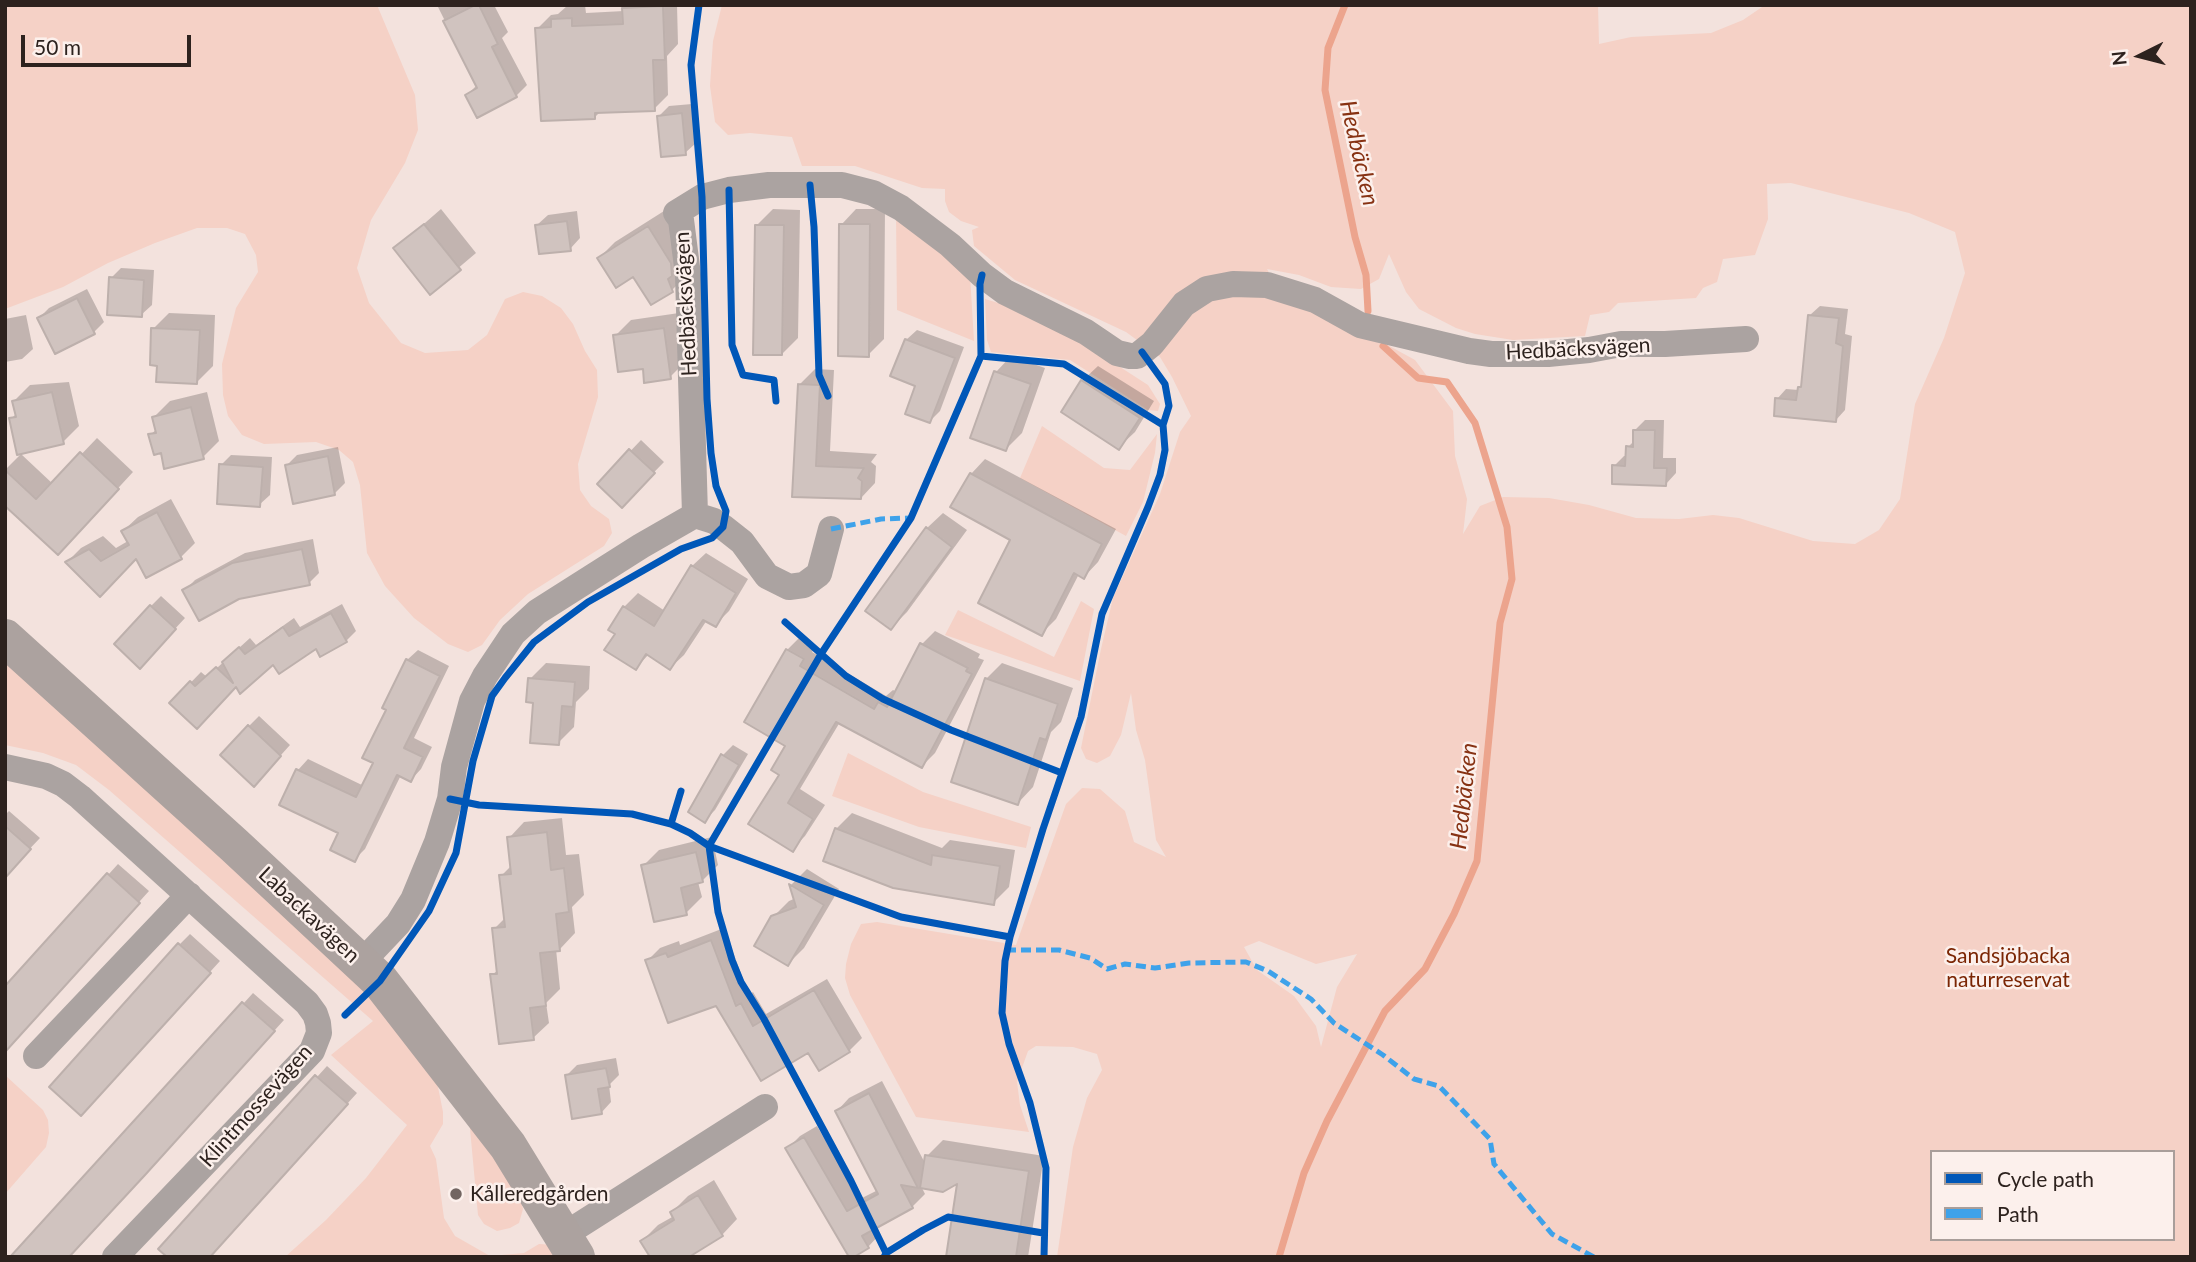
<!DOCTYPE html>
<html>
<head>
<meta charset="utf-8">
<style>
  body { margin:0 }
  #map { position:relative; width:2196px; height:1262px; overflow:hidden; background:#f3e2dd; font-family:Lato,sans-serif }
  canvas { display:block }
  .frame { position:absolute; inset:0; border:7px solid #2d221e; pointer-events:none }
  .legend { position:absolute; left:1930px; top:1150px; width:245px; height:91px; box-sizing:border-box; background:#fcf0ec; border:2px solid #a99e9a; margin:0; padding:9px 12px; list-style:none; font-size:21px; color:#2d221e }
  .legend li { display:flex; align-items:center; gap:14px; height:35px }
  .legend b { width:35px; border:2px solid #a99e9a }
  .north { position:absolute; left:2105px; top:21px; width:70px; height:70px; -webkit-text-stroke:5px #fcf0ec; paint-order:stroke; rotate:264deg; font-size:19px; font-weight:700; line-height:28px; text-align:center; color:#2d221e }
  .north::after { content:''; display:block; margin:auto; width:24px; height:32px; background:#2d221e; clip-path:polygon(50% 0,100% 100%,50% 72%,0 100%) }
  .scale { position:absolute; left:21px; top:35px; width:170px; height:32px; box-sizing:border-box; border:4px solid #2d221e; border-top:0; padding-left:9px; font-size:21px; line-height:24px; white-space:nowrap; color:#2d221e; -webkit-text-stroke:5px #fcf0ec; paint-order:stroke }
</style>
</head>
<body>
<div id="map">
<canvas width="2196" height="1262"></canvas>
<div class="frame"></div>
<ul class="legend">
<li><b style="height:9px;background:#0057b8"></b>Cycle path</li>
<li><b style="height:9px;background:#3ea2ea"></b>Path</li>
</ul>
<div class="north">N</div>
<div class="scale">50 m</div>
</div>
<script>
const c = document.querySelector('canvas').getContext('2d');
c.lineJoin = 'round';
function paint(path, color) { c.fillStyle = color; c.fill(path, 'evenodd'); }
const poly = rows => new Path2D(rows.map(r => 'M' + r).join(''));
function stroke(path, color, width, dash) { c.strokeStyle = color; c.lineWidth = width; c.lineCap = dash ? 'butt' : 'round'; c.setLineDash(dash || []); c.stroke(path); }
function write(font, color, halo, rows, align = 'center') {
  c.font = font + ' Lato,sans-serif'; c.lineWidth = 5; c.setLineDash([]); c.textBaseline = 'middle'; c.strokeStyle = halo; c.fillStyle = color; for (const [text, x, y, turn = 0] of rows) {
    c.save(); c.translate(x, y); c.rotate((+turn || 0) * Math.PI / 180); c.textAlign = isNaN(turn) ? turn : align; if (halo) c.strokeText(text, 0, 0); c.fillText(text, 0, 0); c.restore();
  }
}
paint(poly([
  [5,5,377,5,415,95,418,130,405,163,371,220,357,268,369,303,401,343,425,353,468,350,487,335,505,299,523,292,542,296,561,308,573,324,585,351,597,370,598,397,578,464,580,490,591,506,609,519,612,533,604,546,528,594,500,620,482,645,468,652,448,644,414,618,385,586,367,553,360,485,353,462,339,450,316,442,264,444,242,435,228,416,223,395,222,364,236,308,258,272,256,255,245,234,227,228,197,228,155,243,108,263,63,287,5,309],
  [722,5,1598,5,1599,44,1631,37,1711,33,1743,20,1765,5,2191,5,2191,1257,1057,1257,1073,1147,1087,1098,1102,1070,1097,1054,1073,1047,1036,1046,1028,1051,1017,1082,1020,1105,1029,1132,916,1117,850,995,845,978,846,964,851,944,861,924,877,922,1016,945,1066,804,1082,788,1100,789,1125,811,1134,842,1166,857,1156,840,1145,760,1136,730,1131,693,1121,735,1110,756,1097,763,1086,759,1081,748,1101,649,1113,598,1160,494,1180,432,1191,416,1172,377,1160,357,1126,332,1015,280,974,246,972,230,979,227,961,221,949,212,945,201,945,189,922,188,855,166,802,166,792,137,750,133,728,135,715,122,710,86,713,41],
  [1791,183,1909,213,1955,232,1965,273,1944,338,1915,404,1900,499,1879,530,1855,544,1813,541,1739,518,1713,515,1679,519,1636,518,1589,505,1549,498,1503,497,1480,506,1463,534,1467,499,1455,456,1453,411,1415,360,1353,326,1280,293,1267,269,1299,275,1331,287,1361,289,1379,279,1389,254,1406,292,1419,309,1456,328,1475,334,1513,340,1585,336,1590,315,1609,312,1618,303,1696,298,1703,288,1717,282,1723,259,1755,255,1768,219,1767,184],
  [1259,941,1316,964,1357,954,1337,987,1321,1047,1316,1026,1294,996,1257,970,1244,947],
  [1932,1152,2173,1152,2173,1239,1932,1239],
  [896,215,970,275,974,341,897,310],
  [985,299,1005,305,1086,345,1148,385,1160,404,1158,411,1148,410,1070,360,991,352,987,340],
  [1042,426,1104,468,1130,470,1157,434,1155,453,1143,502,1126,536,1020,478],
  [1081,601,1094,609,1080,681,945,635,958,610,1054,657],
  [5,649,340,953,437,1082,443,1112,443,1124,430,1146,436,1159,444,1218,455,1236,490,1256,524,1253,539,1244,554,1245,560,1257,285,1257,326,1220,366,1178,407,1125,331,1055,373,1021,109,790,76,765,43,753,5,745],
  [848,753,923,792,1031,827,1026,848,919,827,832,796],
  [5,1075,43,1110,48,1120,49,1133,46,1147,5,1194],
  [469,1118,519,1193,523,1209,519,1223,510,1228,497,1231,484,1224,478,1215]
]), '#f5d1c6');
paint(poly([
  [437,5,494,5,508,32,502,38,527,85,516,96,467,95,477,85],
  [585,5,586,13,624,11,628,5,677,5,678,44,667,56,668,95,654,109,601,111,594,118,537,29,551,15,558,14,567,6],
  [692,104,696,143,685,153,659,116,669,106],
  [441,209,476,253,430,292,395,249],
  [773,209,800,210,798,338,782,354,757,225],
  [856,209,885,209,884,339,868,355,841,225],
  [577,211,580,238,570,249,537,225,548,215],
  [664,211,688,274,672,290,599,258,615,242],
  [121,268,154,270,152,305,141,315,111,278],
  [87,289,104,322,94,332,39,318,49,308],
  [1820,306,1848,309,1845,334,1852,336,1845,410,1836,420,1777,399,1786,389,1799,390,1803,383,1810,315],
  [169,313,215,315,213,366,197,382,159,364,153,329],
  [679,313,686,361,670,377,644,367,615,336,631,320],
  [26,315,33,349,22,359,5,362,5,319],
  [917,330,964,347,940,411,930,421,917,385,906,340],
  [1011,356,1045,368,1022,433,1006,449,996,372],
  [1098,366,1154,401,1135,432,1119,447,1082,381],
  [815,369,834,370,830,451,877,454,871,462,876,466,875,483,861,498,793,495,800,384],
  [69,382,79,426,63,442,11,419,17,413,14,401,30,385],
  [207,392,219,441,203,457,162,451,150,435,157,429,154,417,170,401],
  [1645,420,1664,420,1663,458,1676,458,1676,473,1666,484,1614,466,1624,456,1627,456,1628,447,1635,440,1635,430],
  [97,438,133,472,73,537,5,504,5,470,21,454,53,484],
  [641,440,664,462,622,505,599,484],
  [338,447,345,483,335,493,287,465,297,455],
  [231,455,272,457,270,495,259,505,221,465],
  [985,459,1116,529,1098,562,1084,577,1079,574,1056,619,1042,633,1012,539,971,474],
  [171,499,195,543,181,557,147,576,137,556,100,595,67,562,81,548,103,536,116,548,128,541,123,531,138,517],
  [943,513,967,530,907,612,891,628,927,528],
  [313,539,319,573,309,583,184,591,195,580,245,553],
  [706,553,748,579,729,611,715,625,707,620,684,655,670,668,649,654,636,668,617,633,610,629,624,607,638,593,665,611,692,566],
  [161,596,185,618,150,656,151,606],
  [342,604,356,631,346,641,316,646,273,662,236,685,171,703,201,672,207,677,250,638,256,645,294,618,300,627],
  [935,631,980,654,978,658,984,660,935,753,922,766,840,722,800,789,825,805,805,836,792,849,782,774,787,745,787,650,800,637,816,646,812,652,886,696,893,690,897,692,922,644],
  [418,650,449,666,414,738,432,747,421,769,411,780,401,775,365,849,355,859,341,832,298,770,308,759,364,786,375,762,388,709,407,660],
  [546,663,590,666,589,689,576,702,574,727,558,743,535,701,530,679],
  [1002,663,1073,688,1061,722,1051,732,1033,787,1018,803,986,679],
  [259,716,290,745,264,774,249,726],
  [733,745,748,754,715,810,705,820,723,755],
  [9,811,40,838,21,858,5,865,5,815],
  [852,813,942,848,950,840,1015,850,1009,887,993,903,836,829],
  [562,818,566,855,579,854,584,895,572,907,575,933,560,949,556,949,560,989,546,1003,549,1023,533,1038,492,975,499,969,494,929,506,917,501,876,512,865,509,838,524,822],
  [712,837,718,865,702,881,698,882,702,897,686,913,643,866,659,850],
  [118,864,149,891,21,1033,108,875],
  [807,869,839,889,804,948,788,964,773,917,789,901,796,898,791,885],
  [724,928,749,995,753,992,766,1014,827,979,862,1038,849,1051,819,1068,809,1050,761,1078,717,1004,647,961,660,948,679,941,680,945],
  [190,934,220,961,91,1103,179,945],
  [253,993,284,1020,69,1257,13,1257],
  [616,1058,619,1075,609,1085,611,1102,601,1113,567,1075,577,1065],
  [327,1066,357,1093,209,1257,161,1249],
  [882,1081,926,1165,927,1156,943,1140,1044,1156,1028,1257,948,1257,960,1181,921,1186,925,1194,912,1207,876,1226,880,1234,868,1247,787,1149,800,1136,817,1126,860,1199,878,1190,837,1111,849,1098],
  [714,1180,737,1219,722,1235,642,1241,658,1225,674,1216,672,1212,688,1196]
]), '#0003');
stroke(poly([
  [1345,5,1328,48,1325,90,1355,237,1366,275,1368,311],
  [1279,1257,1304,1173,1327,1121,1385,1011,1425,969,1454,914,1477,861,1500,623,1512,579,1507,527,1475,423,1447,382,1418,378,1383,346]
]), '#eca48d', 7);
const building = poly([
  [475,5,479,5,498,44,492,47,517,97,477,118,465,95,477,88,443,21,475,5],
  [663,6,665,60,653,60,655,111,595,113,595,119,541,121,535,28,551,27,551,19,572,18,572,26,623,24,622,8,663,6],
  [682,113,686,155,661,157,657,116,682,113],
  [567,221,571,251,539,254,535,225,567,221],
  [424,224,461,270,430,295,393,248,424,224],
  [839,224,870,224,869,357,838,356,839,224],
  [755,225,784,225,782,355,753,355,755,225],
  [648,226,671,263,672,276,668,279,673,292,651,305,633,277,616,288,597,258,648,226],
  [109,277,144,280,142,317,107,315,109,277],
  [77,298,95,334,55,354,37,318,77,298],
  [1808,315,1839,318,1836,343,1843,346,1836,422,1774,416,1775,398,1796,400,1798,387,1801,387,1808,315],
  [151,328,200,330,197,384,156,382,157,366,150,365,151,328],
  [664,328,671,379,644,383,643,369,618,372,613,335,664,328],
  [905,339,955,358,930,423,905,414,915,386,890,376,905,339],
  [994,371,1031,384,1006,451,970,438,994,371],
  [1081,380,1140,418,1119,450,1061,412,1081,380],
  [798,384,820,385,816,466,864,468,858,478,862,481,861,499,792,497,798,384],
  [52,392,64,444,17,455,9,418,16,417,12,401,52,392],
  [191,407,204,459,164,469,161,453,154,455,148,434,156,433,152,417,191,407],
  [1633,430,1655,430,1654,468,1667,468,1666,486,1612,484,1612,465,1625,466,1626,446,1633,447,1633,430],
  [629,449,655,473,622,508,597,484,629,449],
  [80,452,119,489,58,555,5,506,5,470,36,499,80,452],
  [328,456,335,495,293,504,285,465,328,456],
  [219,464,263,467,260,507,217,504,219,464],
  [970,473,1102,544,1084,579,1074,573,1042,636,978,603,1010,540,950,507,970,473],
  [157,512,182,559,146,578,136,559,100,597,65,562,89,549,101,561,129,545,121,531,157,512],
  [926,527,952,547,891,630,865,611,926,527],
  [302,549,310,585,239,599,199,621,182,590,232,563,302,549],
  [691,565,736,593,716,627,703,620,670,670,646,654,636,670,604,650,615,634,608,630,623,606,654,626,691,565],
  [150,605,176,629,140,669,114,644,150,605],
  [331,613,347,642,320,657,316,649,279,674,273,665,240,694,236,687,197,729,169,703,190,681,195,686,216,667,233,683,222,662,239,647,245,654,283,627,289,636,331,613],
  [920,643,968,668,966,671,972,674,922,768,836,722,788,803,813,819,793,852,748,824,779,775,771,770,785,746,744,722,786,649,804,659,800,666,874,709,878,702,887,707,920,643],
  [406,659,440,676,404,748,423,757,411,782,397,775,355,862,330,850,338,833,279,805,296,769,356,797,373,763,362,758,386,710,382,708,406,659],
  [528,678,575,682,573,707,562,706,559,745,530,743,533,703,526,702,528,678],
  [985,678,1058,704,1046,740,1040,738,1018,805,951,782,985,678],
  [248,725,281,756,254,787,220,755,248,725],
  [721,754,739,765,705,823,688,812,721,754],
  [5,826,31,849,5,878,5,826],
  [835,828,931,865,932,855,1000,866,994,905,893,888,823,861,835,828],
  [547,832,551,870,564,868,569,912,556,914,560,951,540,953,546,1006,530,1008,534,1040,499,1044,490,974,497,974,492,928,505,927,499,875,511,874,507,837,547,832],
  [696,852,703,882,681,888,687,915,654,922,641,865,696,852],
  [107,873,140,903,5,1052,5,986,107,873],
  [789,884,824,905,788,966,754,946,771,916,796,907,789,884],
  [711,940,736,1006,741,1003,753,1026,814,990,850,1052,819,1071,808,1053,761,1081,716,1006,668,1023,645,960,666,953,668,957,711,940],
  [178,943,211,973,81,1116,49,1087,178,943],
  [242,1002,275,1031,145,1175,69,1257,10,1257,242,1002],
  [606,1068,610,1087,598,1089,602,1114,572,1119,565,1075,606,1068],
  [315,1075,348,1104,210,1257,167,1257,158,1249,315,1075],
  [869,1093,918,1188,901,1185,913,1208,862,1236,869,1248,854,1257,849,1257,785,1148,804,1137,847,1211,878,1194,835,1111,869,1093],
  [925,1155,1029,1171,1016,1257,946,1257,957,1184,943,1192,920,1188,925,1155],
  [698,1195,723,1236,689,1257,650,1257,640,1241,674,1220,670,1212,698,1195]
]);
paint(building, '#d0c3bf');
stroke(building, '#bdb0ac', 2);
stroke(poly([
  [695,515,714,521,723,527,742,542,767,576,789,587,804,585,819,574,831,529],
  [5,767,46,776,63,784,80,797,307,1003,315,1014,318,1023,319,1033,312,1051,115,1257],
  [361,963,398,924,413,900,437,842,450,799,454,767,472,701,485,676,513,634,537,612,641,546,695,515,688,275,681,220,676,213,702,197,729,190,769,185,842,185,873,193,901,208,950,245,982,275,1005,292,1086,332,1117,353,1130,356,1137,356,1152,344,1184,304,1207,289,1233,284,1267,285,1315,300,1360,325,1469,351,1491,354,1548,354,1589,350,1621,344,1665,344,1746,339],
  [36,1056,189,895],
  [564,1235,765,1107]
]), '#aba3a1', 26);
stroke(poly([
  [5,638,234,845,380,981,508,1146,576,1257]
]), '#aca29f', 38);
stroke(poly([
  [831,529,881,519,911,518],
  [1006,950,1059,950,1090,958,1107,969,1125,964,1155,968,1189,963,1246,962,1268,971,1311,999,1334,1023,1383,1055,1414,1079,1439,1086,1490,1139,1494,1164,1552,1234,1594,1257]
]), '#3ea2ea', 5, [10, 5]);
stroke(poly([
  [810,185,814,227,819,375,828,396],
  [729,190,732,345,743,375,774,380,776,401],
  [981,356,1064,364,1163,425],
  [785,622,846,676,883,699,951,730,1062,773],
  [681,791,671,824,690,833,709,846,901,917,1010,937],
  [450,799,479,805,632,814,671,824],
  [345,1015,380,981,429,911,456,853,473,761,492,696,505,678,534,642,588,602,681,549,712,538,723,527,726,511,716,486,711,453,707,399,702,197,691,65,699,5],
  [886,1253,851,1181,764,1019,741,982,732,960,718,912,709,846,821,654,911,518,981,356,980,284,982,275],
  [884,1257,886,1253,923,1230,948,1217,1043,1233],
  [1044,1257,1046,1168,1030,1103,1009,1044,1002,1013,1005,961,1010,937,1043,829,1081,717,1102,614,1148,507,1160,475,1165,450,1163,425,1169,406,1165,384,1142,352]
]), '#0057b8', 7);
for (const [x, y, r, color] of [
  [456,1194,7,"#726561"]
]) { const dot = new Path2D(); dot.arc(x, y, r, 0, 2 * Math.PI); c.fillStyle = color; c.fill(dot); stroke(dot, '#fcf0ec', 2.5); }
write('21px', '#2d221e', '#fcf0ec', [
  ["Hedbäcksvägen",686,304,-93],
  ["Hedbäcksvägen",1578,349,-3],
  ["Labackavägen",309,915,43],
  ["Klintmossevägen",256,1106,-48]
]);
write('21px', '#7b2604', '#fcf0ec', [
  ["Sandsjöbacka",2008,956],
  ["naturreservat",2008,980]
]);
write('21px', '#2d221e', '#fcf0ec', [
  ["Kålleredgården",470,1194]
], 'left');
write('italic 23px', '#873213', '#fcf0ec', [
  ["Hedbäcken",1359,153,77],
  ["Hedbäcken",1464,796,-84]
]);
</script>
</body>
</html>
